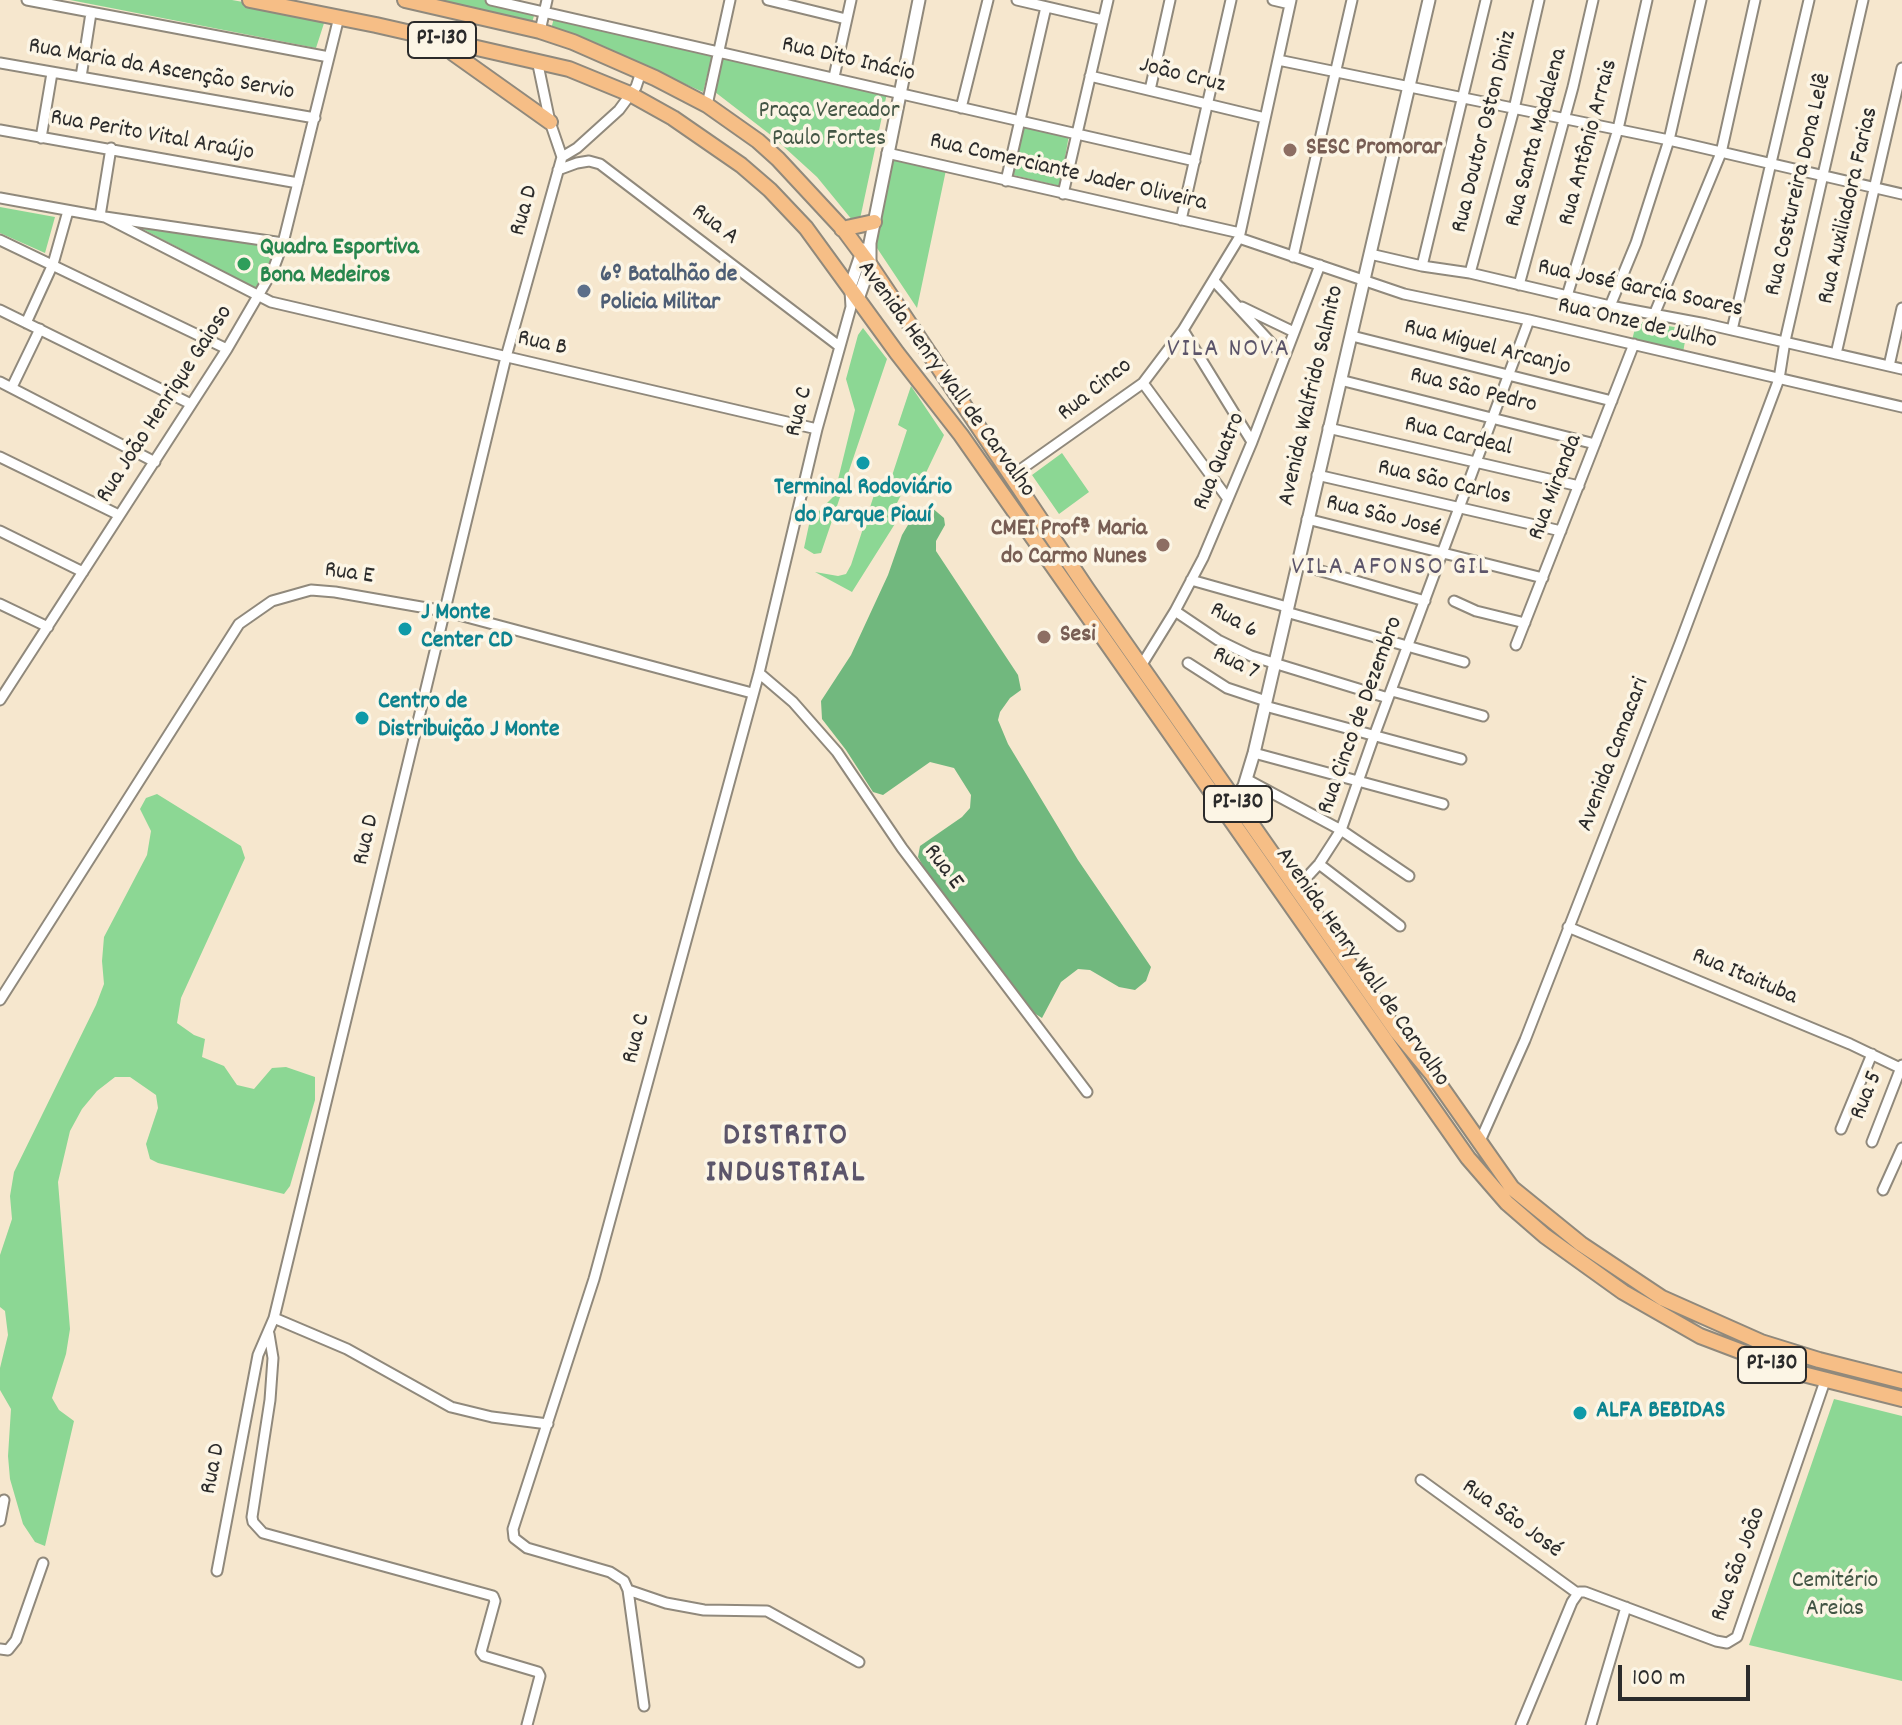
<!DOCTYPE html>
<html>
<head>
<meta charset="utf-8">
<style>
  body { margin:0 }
  #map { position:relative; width:1902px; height:1725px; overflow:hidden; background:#f6e7ce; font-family:Dekko,sans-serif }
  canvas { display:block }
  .scale { position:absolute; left:1618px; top:1665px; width:132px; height:36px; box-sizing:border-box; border:4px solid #2b2b2b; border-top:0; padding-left:10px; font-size:24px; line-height:28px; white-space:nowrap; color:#2b2b2b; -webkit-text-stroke:6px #fcf5e5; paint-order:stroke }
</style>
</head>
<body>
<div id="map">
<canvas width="1902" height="1725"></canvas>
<div class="scale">100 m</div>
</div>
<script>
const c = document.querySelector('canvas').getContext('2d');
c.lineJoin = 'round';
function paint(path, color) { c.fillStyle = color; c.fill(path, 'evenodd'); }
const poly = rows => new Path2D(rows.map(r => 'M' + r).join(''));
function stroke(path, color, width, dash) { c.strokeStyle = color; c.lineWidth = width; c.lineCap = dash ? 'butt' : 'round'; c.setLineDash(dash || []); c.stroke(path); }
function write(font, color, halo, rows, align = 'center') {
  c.font = font + ' Dekko,sans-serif'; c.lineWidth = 7; c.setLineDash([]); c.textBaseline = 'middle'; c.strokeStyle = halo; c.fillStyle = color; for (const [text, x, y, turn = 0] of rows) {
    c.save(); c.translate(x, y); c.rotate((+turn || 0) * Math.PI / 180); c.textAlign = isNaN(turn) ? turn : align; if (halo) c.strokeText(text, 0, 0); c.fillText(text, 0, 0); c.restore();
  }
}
paint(poly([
  [70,0,232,0,326,17,316,48],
  [431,0,484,0,535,12,532,23],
  [554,18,713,53,703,92,584,39,551,29],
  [723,56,887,93,860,219,853,221,817,177,772,136,715,92],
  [1024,126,1069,135,1060,186,1013,175],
  [893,157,946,170,917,308,875,245],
  [0,207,55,217,45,253,0,233],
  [137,226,277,248,259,290],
  [1637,321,1687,329,1683,353,1632,340],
  [863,328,887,359,821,553,814,554,804,548,810,520,834,496,855,410,846,379,858,335],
  [911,386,944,435,923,479,911,475,896,505,898,519,852,592,815,572,838,576,846,574,851,565,876,489,887,491,907,430,898,425],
  [1062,453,1089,492,1059,514,1032,475],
  [157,794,241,846,245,858,181,998,177,1023,194,1035,205,1039,202,1057,224,1066,237,1085,254,1089,272,1068,286,1067,315,1077,315,1100,290,1186,284,1194,158,1163,150,1159,146,1144,158,1108,156,1095,130,1077,115,1077,97,1091,82,1109,70,1131,58,1182,70,1329,66,1354,52,1398,59,1410,74,1421,45,1546,35,1542,23,1524,10,1479,8,1456,11,1409,0,1390,0,1368,8,1335,5,1311,0,1307,0,1255,12,1219,10,1196,14,1172,96,1005,104,984,102,961,104,937,147,855,151,831,140,809,146,798],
  [1834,1399,1902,1416,1902,1681,1749,1645]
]), '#8cd794');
paint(poly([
  [931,507,944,518,945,525,936,541,936,551,1018,675,1021,690,1010,698,1000,712,998,720,1008,744,1078,860,1151,967,1146,981,1135,990,1119,987,1090,970,1078,969,1061,982,1042,1018,1034,1013,928,875,918,857,920,846,962,817,970,808,971,795,954,768,930,762,883,795,873,792,846,750,822,719,821,701,851,655,888,575,902,535,918,508]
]), '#71b87e');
const minor = poly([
  [27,0,329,57],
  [491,0,1195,161],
  [768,0,846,19],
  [1017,0,1103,20],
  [1273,0,1290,4],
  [540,31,547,0],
  [1278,60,1669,140,1902,194],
  [0,63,315,118],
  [1090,76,1265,118],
  [81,77,91,13],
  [834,77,851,0],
  [1150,90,1170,0],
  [707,105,730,0],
  [961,108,988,0],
  [0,130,298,183],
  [41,138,52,73],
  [887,153,1240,233],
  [562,157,577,148,619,110,636,87,641,72],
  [558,170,577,163,589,161,600,164,839,346],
  [1006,181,1046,7],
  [1063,194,1108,0],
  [0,198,105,217,283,243],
  [100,216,111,148],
  [105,217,271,302,817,429],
  [1181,220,1231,0],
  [1239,238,1404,294,1529,320,1902,407],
  [0,240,227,349],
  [1370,254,1422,266,1470,273,1610,306,1706,324,1902,369],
  [1293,257,1352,0],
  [1422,266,1486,0],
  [1470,273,1514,109,1539,0],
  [1214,281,1284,357],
  [1519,285,1573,87,1593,0],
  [1567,296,1618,129,1647,0],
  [1610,306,1636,243,1669,140,1701,0],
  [1242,307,1294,332],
  [0,310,191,404],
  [1654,315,1721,153,1755,0],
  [26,323,53,264,68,211],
  [1183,330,1252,442],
  [1732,330,1809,0],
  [1352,336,1612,401],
  [1836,354,1902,68],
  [1889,366,1902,308],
  [1340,380,1595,444],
  [0,382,155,462],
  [1143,383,1228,499],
  [12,387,40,329],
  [1328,428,1579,486],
  [0,457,119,515],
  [1317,475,1561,531],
  [1010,477,1143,383,1183,330,1239,238,1291,0],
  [1307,519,1543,578],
  [0,531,83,572],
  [1297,564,1425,601],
  [1191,580,1287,607],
  [1454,601,1476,611,1525,623],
  [0,604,48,627],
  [1175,611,1218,640,1251,656,1388,698],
  [1286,612,1464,662],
  [1516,645,1634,344],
  [1188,663,1227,688,1266,701],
  [1141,666,1175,611,1203,558,1252,442,1320,265],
  [759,673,793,702,837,752,902,848,1087,1092],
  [1392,691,1483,716],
  [0,700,227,349,273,270,283,243,339,17],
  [1265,706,1461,759],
  [1254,753,1443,804],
  [1246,779,1341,830,1409,876],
  [1319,864,1400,926],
  [1296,889,1319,864,1341,830,1374,736,1529,320],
  [1568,927,1850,1044,1902,1069],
  [0,1000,239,624,272,601,311,590,335,592,444,611,752,693],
  [1841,1129,1872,1054],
  [1480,1141,1525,1040,1680,643,1779,379,1785,341,1863,0],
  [1872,1142,1902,1065],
  [1883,1190,1902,1148],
  [274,1318,347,1349,451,1407,492,1417,548,1424],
  [269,1334,273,1358,270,1400,252,1517,253,1522,263,1533,493,1596,495,1601,481,1652,484,1656,538,1672,540,1676,527,1725],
  [1421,1480,1577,1593],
  [0,1521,4,1500],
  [217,1571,258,1355,274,1318,506,357,562,157,550,122,537,60],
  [628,1590,666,1603,704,1610,767,1611,859,1662],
  [0,1649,8,1650,16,1640,43,1563],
  [644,1706,628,1590,624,1581,610,1572,527,1548,514,1538,513,1529,594,1279,759,673,817,429,851,307,850,291],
  [1521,1725,1572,1602,1579,1592,1585,1592,1716,1641,1727,1643,1737,1637,1825,1381],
  [1591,1725,1626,1607]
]);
const tertiary = poly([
  [850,287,863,249],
  [858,299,870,265,870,243,919,0],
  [1235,800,1244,786,1254,753,1429,0]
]);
const primary = poly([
  [250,0,376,25,569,69,630,94,673,118,741,165,770,190,806,228,897,353,961,435,1468,1158,1507,1203,1545,1236,1623,1292,1700,1336,1795,1372,1902,1399],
  [405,0,540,31,573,42,655,78,707,105,758,141,778,159,844,230,870,265,1087,589,1397,1032,1432,1074,1512,1188,1581,1244,1662,1298,1761,1342,1819,1360,1902,1381],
  [450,41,453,53,550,122],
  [842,229,874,222]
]);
stroke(minor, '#90897c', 13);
stroke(tertiary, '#90897c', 15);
stroke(primary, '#90897c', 18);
stroke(minor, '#fff', 9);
stroke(tertiary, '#fff', 11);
stroke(primary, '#f6be86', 14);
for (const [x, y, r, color] of [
  [1290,150,8,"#8d6e63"],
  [244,264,8,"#2e9e5b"],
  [584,291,8,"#5c6f8a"],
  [863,463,8,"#0f9aa8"],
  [1163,545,8,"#8d6e63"],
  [405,629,8,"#0f9aa8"],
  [1044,637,8,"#8d6e63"],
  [362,718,8,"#0f9aa8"],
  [1580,1413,8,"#0f9aa8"]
]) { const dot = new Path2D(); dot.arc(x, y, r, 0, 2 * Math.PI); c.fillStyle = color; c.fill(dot); stroke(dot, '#fcf5e5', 3); }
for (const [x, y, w] of [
  [442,40,68],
  [1238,804,68],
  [1772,1365,68]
]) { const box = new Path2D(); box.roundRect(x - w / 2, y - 18, w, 36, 6); c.fillStyle = '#fcf5e5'; c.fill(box); stroke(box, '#2b2b2b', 2); }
write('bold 22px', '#2b2b2b', null, [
  ["PI-130",442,40],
  ["PI-130",1238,804],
  ["PI-130",1772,1365]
]);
write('24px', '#2b2b2b', '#fcf5e5', [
  ["Rua Dito Inácio",848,61,13],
  ["Rua Maria da Ascenção Servio",161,71,10],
  ["João Cruz",1182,77,14],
  ["Rua Doutor Oston Diniz",1486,132,-76],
  ["Rua Perito Vital Araújo",152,137,10],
  ["Rua Santa Madalena",1538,138,-75],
  ["Rua Antônio Arrais",1590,143,-75],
  ["Rua Comerciante Jader Oliveira",1068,174,13],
  ["Rua Costureira Dona Lelê",1800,185,-77],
  ["Rua Auxiliadora Farias",1850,206,-77],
  ["Rua D",526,211,-74],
  ["Rua A",714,226,37],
  ["Rua José Garcia Soares",1640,290,12],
  ["Rua Onze de Julho",1637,325,13],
  ["Rua B",542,345,13],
  ["Rua Miguel Arcanjo",1487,349,14],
  ["Avenida Henry Wall de Carvalho",945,380,54],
  ["Rua Cinco",1096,391,-38],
  ["Rua São Pedro",1473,392,14],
  ["Avenida Walfrido Salmito",1313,396,-77],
  ["Rua João Henrique Gaioso",166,405,-57],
  ["Rua C",801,412,-76],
  ["Rua Cardeal",1458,438,13],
  ["Rua Quatro",1221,462,-68],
  ["Rua São Carlos",1444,484,13],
  ["Rua Miranda",1557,488,-69],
  ["Rua São José",1383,518,14],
  ["Rua E",349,575,8],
  ["Rua 6",1233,622,29],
  ["Rua 7",1235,665,26],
  ["Rua Cinco de Dezembro",1362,716,-70],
  ["Avenida Camacari",1615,755,-69],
  ["Rua D",368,840,-77],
  ["Rua E",942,868,53],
  ["Avenida Henry Wall de Carvalho",1361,968,55],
  ["Rua Itaituba",1744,978,23],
  ["Rua C",638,1039,-75],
  ["Rua 5",1868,1096,-68],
  ["Rua D",215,1469,-79],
  ["Rua São José",1511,1520,36],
  ["Rua São João",1740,1565,-70]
]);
write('24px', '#435645', '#fcf5e5', [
  ["Praça Vereador",829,113],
  ["Paulo Fortes",829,141],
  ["Cemitério",1835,1583],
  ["Areias",1835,1611]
]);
write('bold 24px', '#785e54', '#fcf5e5', [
  ["SESC Promorar",1306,150],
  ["CMEI Profª Maria",1147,531,"right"],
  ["do Carmo Nunes",1147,559,"right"],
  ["Sesi",1060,637]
], 'left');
write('bold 24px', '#27864d', '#fcf5e5', [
  ["Quadra Esportiva",260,250],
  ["Bona Medeiros",260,278]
], 'left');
write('bold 24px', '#4e5e75', '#fcf5e5', [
  ["6º Batalhão de",600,277],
  ["Policia Militar",600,305]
], 'left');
write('bold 24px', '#0d838f', '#fcf5e5', [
  ["Terminal Rodoviário",863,490,"center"],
  ["do Parque Piauí",863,518,"center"],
  ["J Monte",421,615],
  ["Center CD",421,643],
  ["Centro de",378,704],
  ["Distribuição J Monte",378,732],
  ["ALFA BEBIDAS",1596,1413]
], 'left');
c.letterSpacing = '2px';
write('26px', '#5c556a', '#fcf5e5', [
  ["VILA NOVA",1229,351],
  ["VILA AFONSO GIL",1391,569]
]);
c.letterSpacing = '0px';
c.letterSpacing = '2px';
write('bold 32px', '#5c556a', '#fcf5e5', [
  ["DISTRITO",786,1139],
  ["INDUSTRIAL",786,1176]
]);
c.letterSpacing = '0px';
</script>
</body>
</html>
